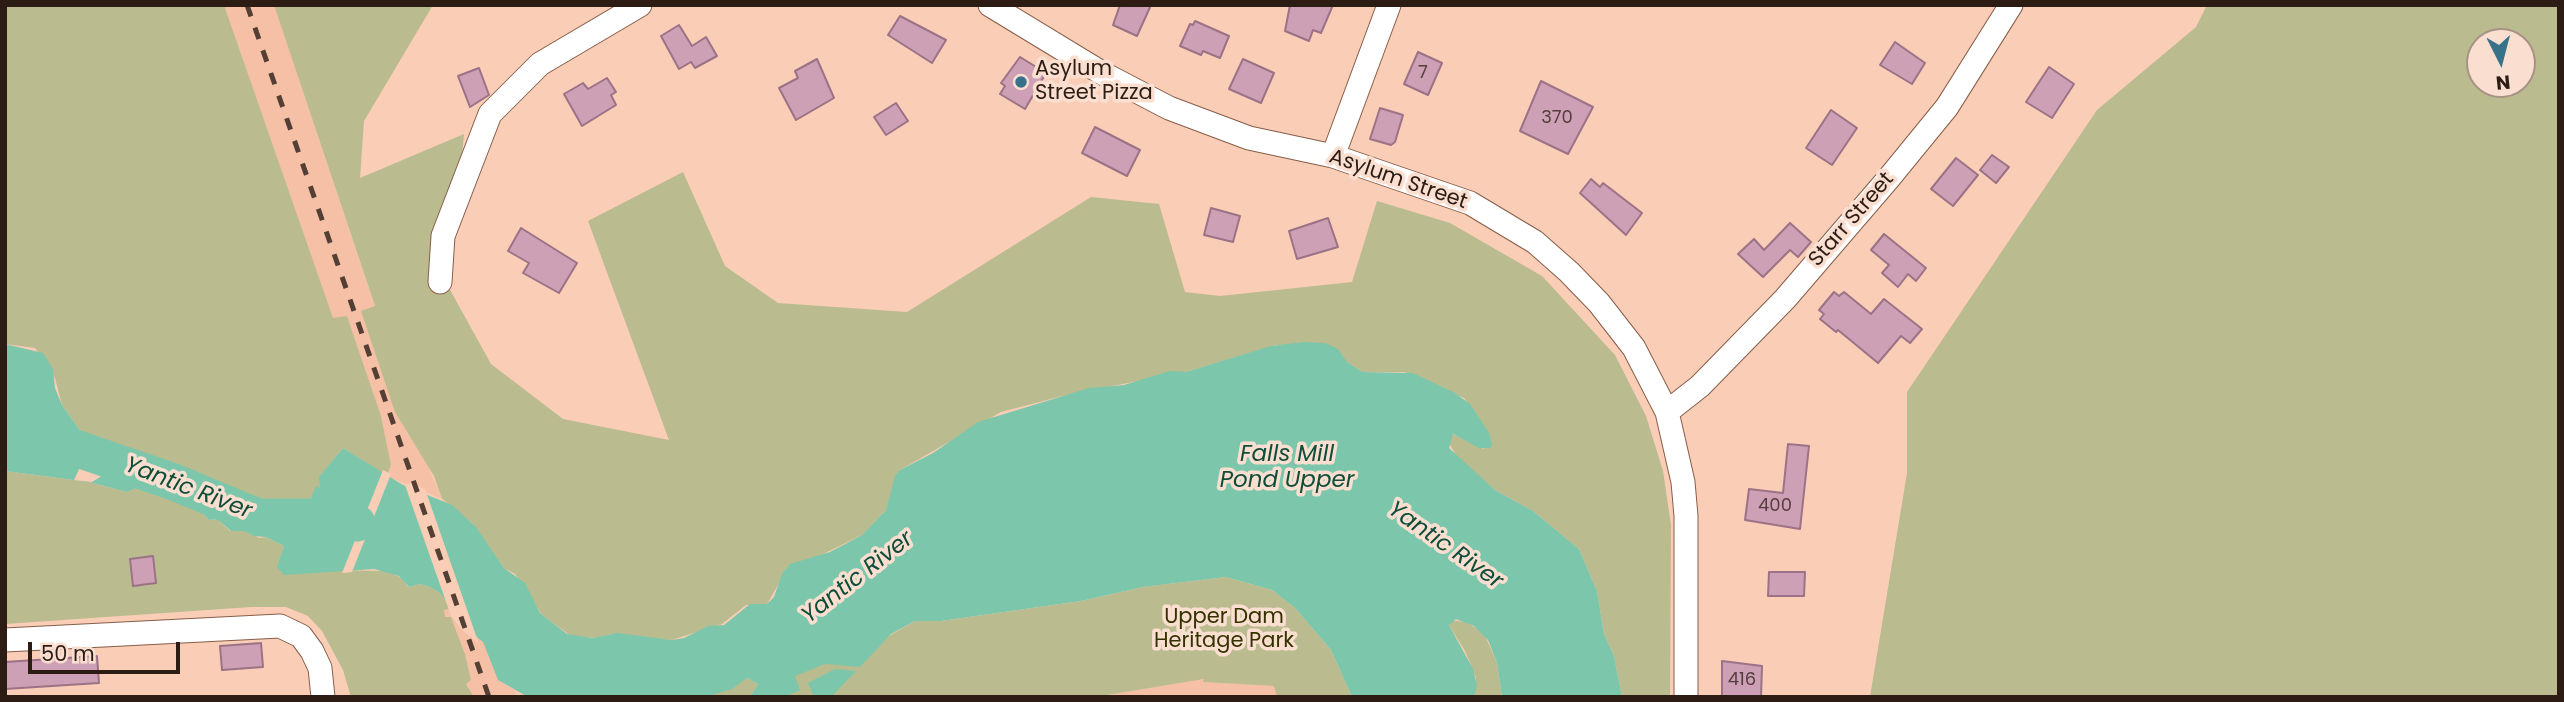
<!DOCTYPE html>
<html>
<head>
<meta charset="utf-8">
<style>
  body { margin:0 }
  #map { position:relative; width:2564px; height:702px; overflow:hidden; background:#facdb6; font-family:Poppins,sans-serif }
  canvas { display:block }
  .frame { position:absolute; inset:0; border:7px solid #2c1c14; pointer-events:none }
  .north { position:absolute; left:2466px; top:28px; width:70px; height:70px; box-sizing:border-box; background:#fadfd1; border:2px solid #a89185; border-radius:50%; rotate:174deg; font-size:19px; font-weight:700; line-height:28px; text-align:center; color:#2c1c14 }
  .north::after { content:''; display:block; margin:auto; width:24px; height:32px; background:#37718a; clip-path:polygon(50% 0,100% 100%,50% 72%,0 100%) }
  .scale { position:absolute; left:28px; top:642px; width:152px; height:32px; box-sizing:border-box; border:4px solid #2c1c14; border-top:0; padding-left:9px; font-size:21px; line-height:24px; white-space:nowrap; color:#2c1c14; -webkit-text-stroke:5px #fadfd1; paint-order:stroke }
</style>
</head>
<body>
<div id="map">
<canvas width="2564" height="702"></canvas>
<div class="frame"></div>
<div class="north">N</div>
<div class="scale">50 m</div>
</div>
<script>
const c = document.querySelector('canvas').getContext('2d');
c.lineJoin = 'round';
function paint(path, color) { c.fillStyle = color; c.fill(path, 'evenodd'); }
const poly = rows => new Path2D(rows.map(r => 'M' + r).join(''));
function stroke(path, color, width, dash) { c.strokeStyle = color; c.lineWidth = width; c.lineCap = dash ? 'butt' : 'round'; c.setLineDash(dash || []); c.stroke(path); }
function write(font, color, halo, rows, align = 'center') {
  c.font = font + ' Poppins,sans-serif'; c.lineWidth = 7; c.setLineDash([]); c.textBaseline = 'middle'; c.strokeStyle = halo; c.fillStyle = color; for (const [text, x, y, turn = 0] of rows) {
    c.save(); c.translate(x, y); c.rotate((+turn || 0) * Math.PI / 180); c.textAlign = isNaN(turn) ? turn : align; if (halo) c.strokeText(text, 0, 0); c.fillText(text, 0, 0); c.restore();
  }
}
paint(poly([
  [224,5,274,5,375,307,362,311,442,499,387,476,391,465,381,416,347,316,333,319],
  [451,609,463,626,483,642,498,680,514,689,517,697,474,697,466,683,471,680,465,654,451,617,445,618,444,610],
  [1204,679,1204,682,1275,686,1277,697,1095,697]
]), '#f5c0a6');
paint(poly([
  [5,5,224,5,333,318,347,316,381,416,391,465,387,476,343,448,320,477,320,488,307,502,290,510,281,506,270,510,265,503,250,501,244,505,235,505,230,498,190,486,190,493,180,493,174,489,169,474,127,457,94,440,79,429,62,405,55,378,35,348,5,344],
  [274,5,433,5,364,121,360,178,464,134,449,288,491,364,563,419,669,440,588,221,683,172,725,266,778,303,907,312,1091,197,1159,204,1185,292,1220,296,1352,282,1377,201,1450,223,1542,276,1615,355,1646,416,1663,471,1671,525,1670,697,1622,697,1614,656,1604,634,1597,591,1579,549,1533,511,1495,490,1457,457,1449,443,1452,434,1484,449,1488,433,1464,398,1405,372,1363,372,1347,362,1276,345,1186,372,1070,394,1001,412,900,470,886,510,862,535,815,558,789,566,767,604,746,605,722,624,672,640,612,634,596,638,571,636,542,615,515,574,504,568,472,523,442,499,434,476,395,412,361,311,375,306],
  [2207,5,2559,5,2559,697,1870,697,1907,473,1907,392,2097,110,2196,27],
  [2522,42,2522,84,2480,84,2480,42],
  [5,471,89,482,127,492,138,487,158,486,168,494,177,494,192,503,209,520,217,519,230,531,248,531,259,538,266,537,284,546,283,553,337,570,386,571,402,578,408,587,420,584,430,587,440,593,451,609,444,610,445,617,451,617,465,654,471,680,466,684,474,697,351,697,343,670,322,631,308,616,286,607,251,607,5,624],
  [1226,577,1272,590,1295,608,1331,650,1352,697,1277,697,1274,686,1203,682,1204,679,1095,697,780,697,794,675,889,636,915,621,941,621,1081,601,1143,587],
  [1451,620,1466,622,1484,633,1497,663,1502,697,1474,697,1476,678,1465,651,1449,625],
  [747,678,758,684,750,697,705,697]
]), '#babb8f');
paint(poly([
  [1303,342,1325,343,1338,349,1347,362,1363,372,1413,373,1455,393,1470,404,1489,433,1492,445,1490,448,1479,448,1453,434,1449,448,1495,490,1533,511,1579,549,1597,591,1604,634,1614,656,1622,697,1502,697,1497,663,1488,640,1474,626,1456,619,1449,625,1473,669,1477,685,1474,697,1352,697,1331,650,1295,608,1272,590,1226,577,1143,587,1081,601,941,621,915,621,891,634,860,667,825,664,795,676,800,690,784,697,750,697,758,684,747,678,732,689,705,697,528,697,498,680,483,642,463,626,440,593,430,587,420,584,409,587,399,576,374,569,284,575,277,567,284,546,266,537,253,536,248,531,231,531,217,519,209,520,192,503,186,504,177,494,168,495,158,486,138,487,127,492,89,482,5,471,5,344,43,353,53,369,55,388,62,405,79,429,94,440,127,457,169,474,178,481,174,488,180,493,189,493,190,486,230,498,235,505,244,505,250,501,265,503,270,510,281,506,290,510,311,498,316,486,320,488,319,477,343,448,403,485,452,505,476,527,504,568,525,583,540,613,567,634,593,638,617,633,672,640,684,638,708,626,724,625,750,604,767,604,774,597,782,574,790,564,830,552,862,535,886,510,895,476,900,470,933,453,978,422,1089,388,1124,385,1170,371,1186,372,1271,346],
  [93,452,105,453,116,467,92,482,74,480,85,456],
  [835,669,856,671,831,697,814,697,808,683]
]), '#7cc7ab');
paint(poly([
  [383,470,391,474,352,572,342,573],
  [410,483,425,489,479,644,461,629,451,616,405,485]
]), '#facdb6');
stroke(poly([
  [5,424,174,482,258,517,338,517,357,523]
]), '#7cc7ab', 37);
const building = poly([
  [1120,5,1151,5,1137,36,1113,25,1120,5],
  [1290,5,1333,5,1321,33,1313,30,1309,41,1285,31,1290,5],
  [900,16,946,40,932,63,888,35,900,16],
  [1195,21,1229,36,1220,58,1203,51,1201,55,1180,46,1190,24,1193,25,1195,21],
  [679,25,692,46,706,37,717,56,695,68,691,62,679,69,661,36,679,25],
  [1895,42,1925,63,1912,84,1880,65,1895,42],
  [1418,52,1442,63,1428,95,1404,84,1418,52],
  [1020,57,1046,73,1025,109,1000,94,1005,86,1001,83,1020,57],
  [817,59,834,98,796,120,779,88,798,78,795,71,817,59],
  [1243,59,1274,73,1261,103,1229,89,1243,59],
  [2049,67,2074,84,2052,118,2026,102,2049,67],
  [479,68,489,95,470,107,458,76,479,68],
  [607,78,616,92,611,95,616,105,582,126,564,94,583,83,588,89,607,78],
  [1541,81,1593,107,1568,154,1520,131,1541,81],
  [896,103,908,121,886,135,874,117,896,103],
  [1380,108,1403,115,1395,142,1391,145,1370,139,1380,108],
  [1831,110,1857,128,1832,165,1806,148,1831,110],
  [1095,127,1140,150,1127,176,1082,153,1095,127],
  [1992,155,2009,167,1996,183,1980,170,1992,155],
  [1956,158,1978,175,1953,206,1931,189,1956,158],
  [1591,179,1600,187,1603,183,1642,213,1626,235,1580,193,1591,179],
  [1211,208,1240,216,1233,242,1204,235,1211,208],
  [1328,218,1338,247,1297,259,1289,231,1328,218],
  [1790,223,1811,242,1798,257,1790,250,1763,277,1738,254,1754,239,1764,250,1790,223],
  [521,228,577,263,559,293,523,273,529,263,508,251,521,228],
  [1884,234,1926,268,1916,281,1908,274,1898,287,1882,273,1889,265,1871,250,1884,234],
  [1834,292,1839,296,1844,292,1871,314,1884,299,1922,329,1910,343,1901,336,1878,363,1838,330,1836,332,1820,319,1824,314,1819,310,1834,292],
  [1788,444,1809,446,1800,529,1745,520,1749,489,1783,493,1788,444],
  [153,556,156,583,133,586,130,559,153,556],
  [1769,572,1805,572,1804,596,1768,596,1769,572],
  [261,643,263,667,222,670,220,646,261,643],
  [97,656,99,683,5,689,5,662,97,656],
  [1722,661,1762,666,1761,697,1722,697,1722,661]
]);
paint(building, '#cda0b5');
stroke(building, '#9c7286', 2);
const minor = poly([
  [990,5,1102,73,1169,108,1249,138,1333,156,1470,203,1535,242,1569,272,1599,303,1634,348,1667,412,1683,482,1686,516,1686,697],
  [1333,156,1389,5],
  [440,282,443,236,490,114,540,64,640,5],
  [1667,412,1700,386,1785,299,1889,178,1947,107,2011,5],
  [5,640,280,626,301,636,312,651,320,668,323,697]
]);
stroke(minor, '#865e4a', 25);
stroke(minor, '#fff', 23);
stroke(poly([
  [247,5,489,697]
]), '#543f34', 5, [12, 12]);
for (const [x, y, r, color] of [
  [1021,82,7,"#37718a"]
]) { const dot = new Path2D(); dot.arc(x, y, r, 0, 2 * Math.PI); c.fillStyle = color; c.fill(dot); stroke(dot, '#fadfd1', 2.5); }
write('18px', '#543d3c', null, [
  ["7",1423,73],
  ["370",1557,118],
  ["400",1775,506],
  ["416",1742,680]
]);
write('21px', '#2c1c14', '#fadfd1', [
  ["Asylum",1035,70],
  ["Street Pizza",1035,94]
], 'left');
write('21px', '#2c1c14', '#fadfd1', [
  ["Asylum Street",1398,180,19],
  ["Starr Street",1852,220,-49]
]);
write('21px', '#343300', '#fadfd1', [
  ["Upper Dam",1224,618],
  ["Heritage Park",1224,642]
]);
write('italic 23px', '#0e4d3a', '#fadfd1', [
  ["Falls Mill",1287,455],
  ["Pond Upper",1287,481],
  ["Yantic River",188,489,21],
  ["Yantic River",1445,546,35],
  ["Yantic River",858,578,-38]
]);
</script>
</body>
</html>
